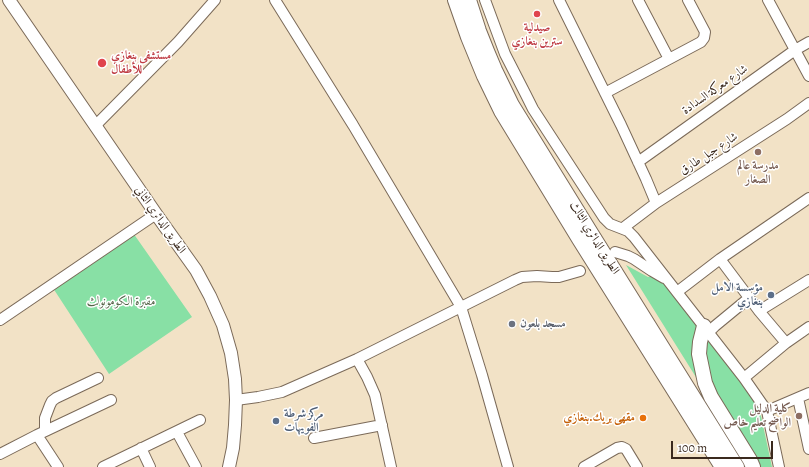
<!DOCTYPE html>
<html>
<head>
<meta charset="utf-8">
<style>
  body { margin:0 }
  #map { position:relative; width:809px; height:467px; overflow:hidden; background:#f2e2c6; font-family:Alegreya,serif }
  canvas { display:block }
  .scale { position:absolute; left:671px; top:441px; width:102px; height:18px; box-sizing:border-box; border:2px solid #3b2a1e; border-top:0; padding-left:5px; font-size:12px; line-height:14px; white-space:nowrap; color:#3b2a1e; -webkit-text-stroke:3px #fff; paint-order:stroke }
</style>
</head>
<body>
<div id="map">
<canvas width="809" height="467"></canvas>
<div class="scale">100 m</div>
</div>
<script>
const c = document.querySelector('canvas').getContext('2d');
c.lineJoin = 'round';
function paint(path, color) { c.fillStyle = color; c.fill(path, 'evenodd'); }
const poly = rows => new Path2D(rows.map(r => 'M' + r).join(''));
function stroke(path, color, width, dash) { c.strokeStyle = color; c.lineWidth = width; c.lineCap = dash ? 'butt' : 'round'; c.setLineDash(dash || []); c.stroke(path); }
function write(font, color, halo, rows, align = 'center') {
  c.font = font + ' Alegreya,Amiri,serif'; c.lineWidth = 3; c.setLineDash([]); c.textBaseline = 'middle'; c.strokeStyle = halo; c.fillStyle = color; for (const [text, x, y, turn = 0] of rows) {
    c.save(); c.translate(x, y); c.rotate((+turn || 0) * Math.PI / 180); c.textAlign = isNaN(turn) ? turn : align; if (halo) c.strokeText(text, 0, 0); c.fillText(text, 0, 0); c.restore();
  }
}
paint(poly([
  [131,230,192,317,109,374,51,285],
  [626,265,648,277,658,274,758,402,772,467,752,467]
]), '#88e0a5');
const minor = poly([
  [275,0,353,125,461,307,482,375,508,467],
  [485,0,505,54,526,95,533,109,604,218,610,224,628,231,634,237,744,378,767,411,779,467],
  [559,0,621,125,646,179,656,203],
  [638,0,669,59],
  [768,0,809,76],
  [605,93,701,42,704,38,705,32,688,0],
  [95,126,178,42,215,0],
  [638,162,795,50,809,42],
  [623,228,656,203,787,119,809,103],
  [615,252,628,256,634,259,652,271,664,278],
  [677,292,720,259],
  [759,311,809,280],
  [0,320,156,214],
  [709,332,715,326,749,298],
  [786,343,759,311,720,259,809,198],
  [357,359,367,377,375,395,391,467],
  [744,378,786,343,809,327],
  [798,398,809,449],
  [236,400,258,397,282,392,357,359,515,280,522,277,537,276,552,277,559,277,580,271],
  [767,411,809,393],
  [45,431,45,418,50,405,52,401,56,398,98,378],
  [177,432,196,467],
  [314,438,382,425],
  [141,448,150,467],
  [0,454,37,435],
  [58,467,37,435,111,400],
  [103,467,200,420],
  [584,467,617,448,622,447,626,449,637,467]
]);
const major = poly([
  [9,0,156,214,196,270,210,296,223,325,231,353,235,379,236,400,235,425,233,448,229,467]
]);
const highway = poly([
  [455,0,468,37,484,76,501,111,579,239,722,467],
  [469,0,479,31,487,51,495,70,512,105,591,233,737,467],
  [704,326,700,342,699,354,705,383,711,397,750,460,753,467]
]);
stroke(minor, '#7b6a59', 12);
stroke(major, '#7b6a59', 14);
stroke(highway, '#7b6a59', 16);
stroke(minor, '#fff', 10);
stroke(major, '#fff', 12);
stroke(highway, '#fff', 14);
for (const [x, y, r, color] of [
  [537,14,4,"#e0444e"],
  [102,63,5,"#e0444e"],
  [758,152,4,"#8d6e63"],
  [771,295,4,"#5c6f8a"],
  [512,324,4,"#6b7280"],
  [799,416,4,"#8d6e63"],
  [643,418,4,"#e8710a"],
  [276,421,4,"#5c6f8a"]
]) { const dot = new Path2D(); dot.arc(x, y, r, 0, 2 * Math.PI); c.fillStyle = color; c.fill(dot); stroke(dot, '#fff', 1.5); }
write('bold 12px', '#be3a42', '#fff', [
  ["صيدلية",537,28],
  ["سترين بنغازي",537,42],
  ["مستشفى بنغازي",111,56,"left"],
  ["للأطفال",111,70,"left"]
]);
write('12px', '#3b2a1e', '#fff', [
  ["شارع معركة السدادة",715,90,-35],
  ["شارع جبل طارق",709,154,-33],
  ["الطريق الدائري الثاني",160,220,55],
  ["الطريق الدائري الثالث",594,238,58]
]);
write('bold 12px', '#785e54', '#fff', [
  ["مدرسة عالم",758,166],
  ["الصغار",758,180],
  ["كلية الدليل",791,409,"right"],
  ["الواضح تعليم خاص",791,423,"right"]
]);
write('bold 12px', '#4e5e75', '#fff', [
  ["مؤسسة الامل",763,288],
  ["بنغازي",763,302],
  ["مركز شرطة",284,414,"left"],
  ["الفويهات",284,428,"left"]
], 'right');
write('12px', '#526146', '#fff', [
  ["مقبرة الكومونولث",121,302]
]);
write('bold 12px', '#5b616d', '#fff', [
  ["مسجد بلعون",520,324]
], 'left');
write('bold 12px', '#c56008', '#fff', [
  ["مقهى بريك.بنغازي",635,418]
], 'right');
</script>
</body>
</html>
